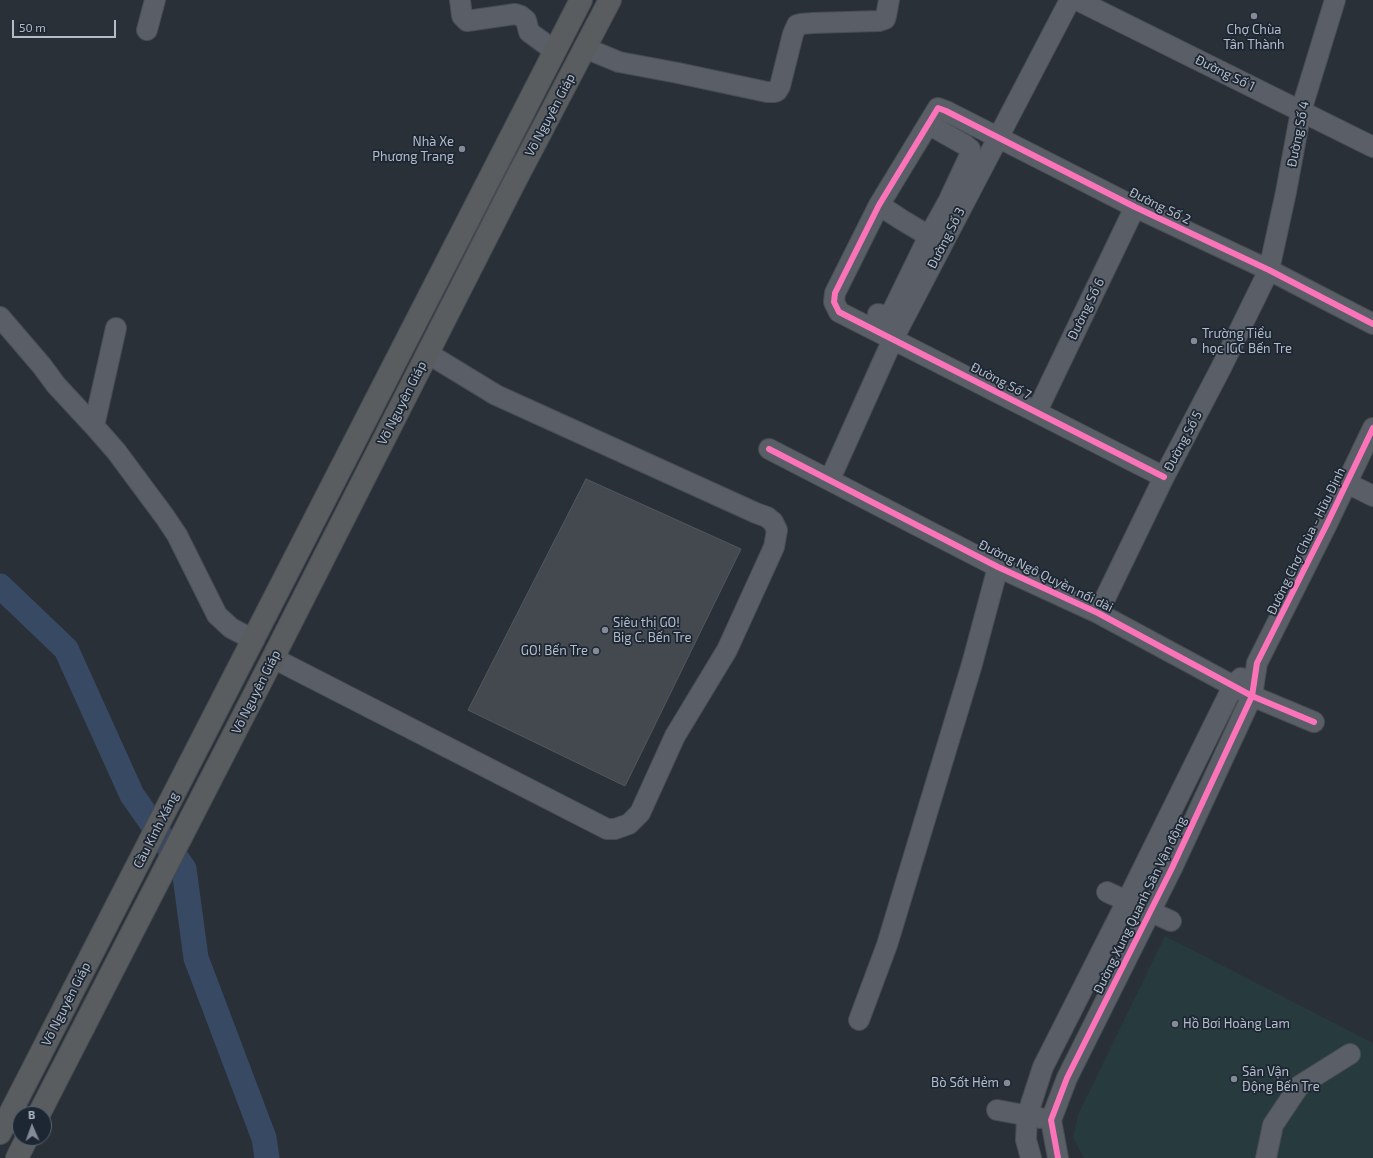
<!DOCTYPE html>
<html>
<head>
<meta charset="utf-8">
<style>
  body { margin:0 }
  #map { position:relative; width:1373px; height:1158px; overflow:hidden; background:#2a3038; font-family:"Exo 2",sans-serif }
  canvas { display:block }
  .north { position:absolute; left:12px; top:1106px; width:40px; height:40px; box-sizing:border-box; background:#1d2633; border:1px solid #59626f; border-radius:50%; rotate:358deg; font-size:11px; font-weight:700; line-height:16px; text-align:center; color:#b4bcc9 }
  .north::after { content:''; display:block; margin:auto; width:14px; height:18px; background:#848b96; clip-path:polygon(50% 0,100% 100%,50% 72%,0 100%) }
  .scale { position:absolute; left:12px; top:20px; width:104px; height:18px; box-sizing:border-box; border:2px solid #b4bcc9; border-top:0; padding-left:5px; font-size:12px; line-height:14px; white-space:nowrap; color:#b4bcc9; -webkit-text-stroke:3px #1d2633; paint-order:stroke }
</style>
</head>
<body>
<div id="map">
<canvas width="1373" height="1158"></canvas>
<div class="north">B</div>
<div class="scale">50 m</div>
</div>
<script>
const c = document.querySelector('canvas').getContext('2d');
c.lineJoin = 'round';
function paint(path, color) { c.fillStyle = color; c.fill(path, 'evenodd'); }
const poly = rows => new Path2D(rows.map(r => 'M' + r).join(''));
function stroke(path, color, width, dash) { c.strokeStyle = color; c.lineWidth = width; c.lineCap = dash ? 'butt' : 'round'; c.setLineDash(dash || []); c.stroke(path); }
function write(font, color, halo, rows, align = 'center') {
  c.font = font + ' "Exo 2",sans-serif'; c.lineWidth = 3.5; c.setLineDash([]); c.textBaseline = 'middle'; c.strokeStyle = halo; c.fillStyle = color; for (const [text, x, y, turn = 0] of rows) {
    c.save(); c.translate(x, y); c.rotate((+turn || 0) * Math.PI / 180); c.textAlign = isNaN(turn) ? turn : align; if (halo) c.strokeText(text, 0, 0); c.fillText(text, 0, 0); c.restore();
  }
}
paint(poly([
  [1165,936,1373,1043,1373,1158,1084,1158,1073,1138,1078,1115]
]), '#273a3e');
stroke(poly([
  [0,586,66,649,132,795,184,869,196,958,264,1138,267,1158]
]), '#384963', 25);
const building = poly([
  [586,479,741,549,625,786,468,710,586,479]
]);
paint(building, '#444950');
stroke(building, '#52575f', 1);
const minor = poly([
  [460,0,462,16,467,21,515,14,521,16,526,20,529,32,555,51],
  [1077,0,1373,147],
  [147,30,155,0],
  [585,48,619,62,678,73,767,92,775,92,777,91,780,86,793,34,797,25,801,24,813,23,879,21,885,19,886,16,889,0],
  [879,205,902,220,929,236,949,200,970,155,970,149,965,145,928,124],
  [878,314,886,316,891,314,929,236],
  [0,317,42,366,56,385,94,426,116,451,165,517,177,535,217,615,231,628,254,640],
  [1037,411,1135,207],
  [94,426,116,328],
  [769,449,998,567,1098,613,1252,696,1314,722],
  [1164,477,839,312,834,302,835,293,879,205,938,108,946,111,1135,207,1269,270,1373,324],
  [830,479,893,339,1070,0],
  [1347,483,1373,496],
  [1098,613,1164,477,1221,368,1269,270,1286,192,1301,111,1335,0],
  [273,658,607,829,615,829,629,824,640,813,675,736,727,650,774,547,777,530,773,522,767,517,756,513,496,395,427,353],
  [1107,892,1171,921],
  [859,1020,887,945,972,664,998,567],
  [997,1110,1040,1118],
  [1031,1158,1026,1140,1027,1116,1043,1067,1127,901,1233,686,1241,678],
  [1058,1158,1051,1120,1067,1078,1172,868,1252,696,1257,663,1327,524,1373,428],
  [1266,1158,1273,1125,1299,1086,1350,1054]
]);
const highway = poly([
  [39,1114,273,658,513,185,610,0],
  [0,1133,581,0],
  [17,1158,27,1138]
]);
stroke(minor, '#484c53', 22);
stroke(highway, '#474c53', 24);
stroke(minor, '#5a5e66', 20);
stroke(highway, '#5a5d60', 22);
stroke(poly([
  [769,449,998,567,1098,613,1252,696,1314,722],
  [1164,477,839,312,834,302,835,293,879,205,938,108,946,111,1135,207,1269,270,1373,324],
  [1058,1158,1051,1120,1067,1078,1172,868,1252,696,1257,663,1327,524,1373,428]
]), '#fb73b8', 6);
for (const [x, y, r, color] of [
  [1254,16,4,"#848b96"],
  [462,149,4,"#848b96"],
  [1194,341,4,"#848b96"],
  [605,630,4,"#848b96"],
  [596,651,4,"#848b96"],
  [1175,1024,4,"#848b96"],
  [1234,1079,4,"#848b96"],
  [1007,1083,4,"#848b96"]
]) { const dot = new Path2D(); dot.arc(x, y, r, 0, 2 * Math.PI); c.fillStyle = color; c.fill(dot); stroke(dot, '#1d2633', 1.5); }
write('13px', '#b4bcc9', '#1d2633', [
  ["Chợ Chùa",1254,30,"center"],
  ["Tân Thành",1254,45,"center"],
  ["Nhà Xe",454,142,"right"],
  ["Phương Trang",454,157,"right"],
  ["Trường Tiểu",1202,334],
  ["học IGC Bến Tre",1202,349],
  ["Siêu thị GO!",613,623],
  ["Big C. Bến Tre",613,638],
  ["GO! Bến Tre",588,651,"right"],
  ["Hồ Bơi Hoàng Lam",1183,1024],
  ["Sân Vận",1242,1072],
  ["Động Bến Tre",1242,1087],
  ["Bò Sốt Hẻm",999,1083,"right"]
], 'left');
write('13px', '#b4bcc9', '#1d2633', [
  ["Đường Số 1",1225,73,26],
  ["Võ Nguyên Giáp",550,115,-62],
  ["Đường Số 4",1298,134,-79],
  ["Đường Số 2",1160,206,26],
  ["Đường Số 3",946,238,-63],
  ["Đường Số 6",1086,309,-64],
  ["Đường Số 7",1001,381,27],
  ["Võ Nguyên Giáp",402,403,-63],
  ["Đường Số 5",1183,441,-62],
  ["Đường Chợ Chùa - Hữu Định",1306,541,-64],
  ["Đường Ngô Quyền nối dài",1046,576,26],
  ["Võ Nguyên Giáp",256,692,-63],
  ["Cầu Kinh Xáng",156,830,-63],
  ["Đường Xung Quanh Sân Vận động",1140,905,-64],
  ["Võ Nguyên Giáp",66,1004,-63]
]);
</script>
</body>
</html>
